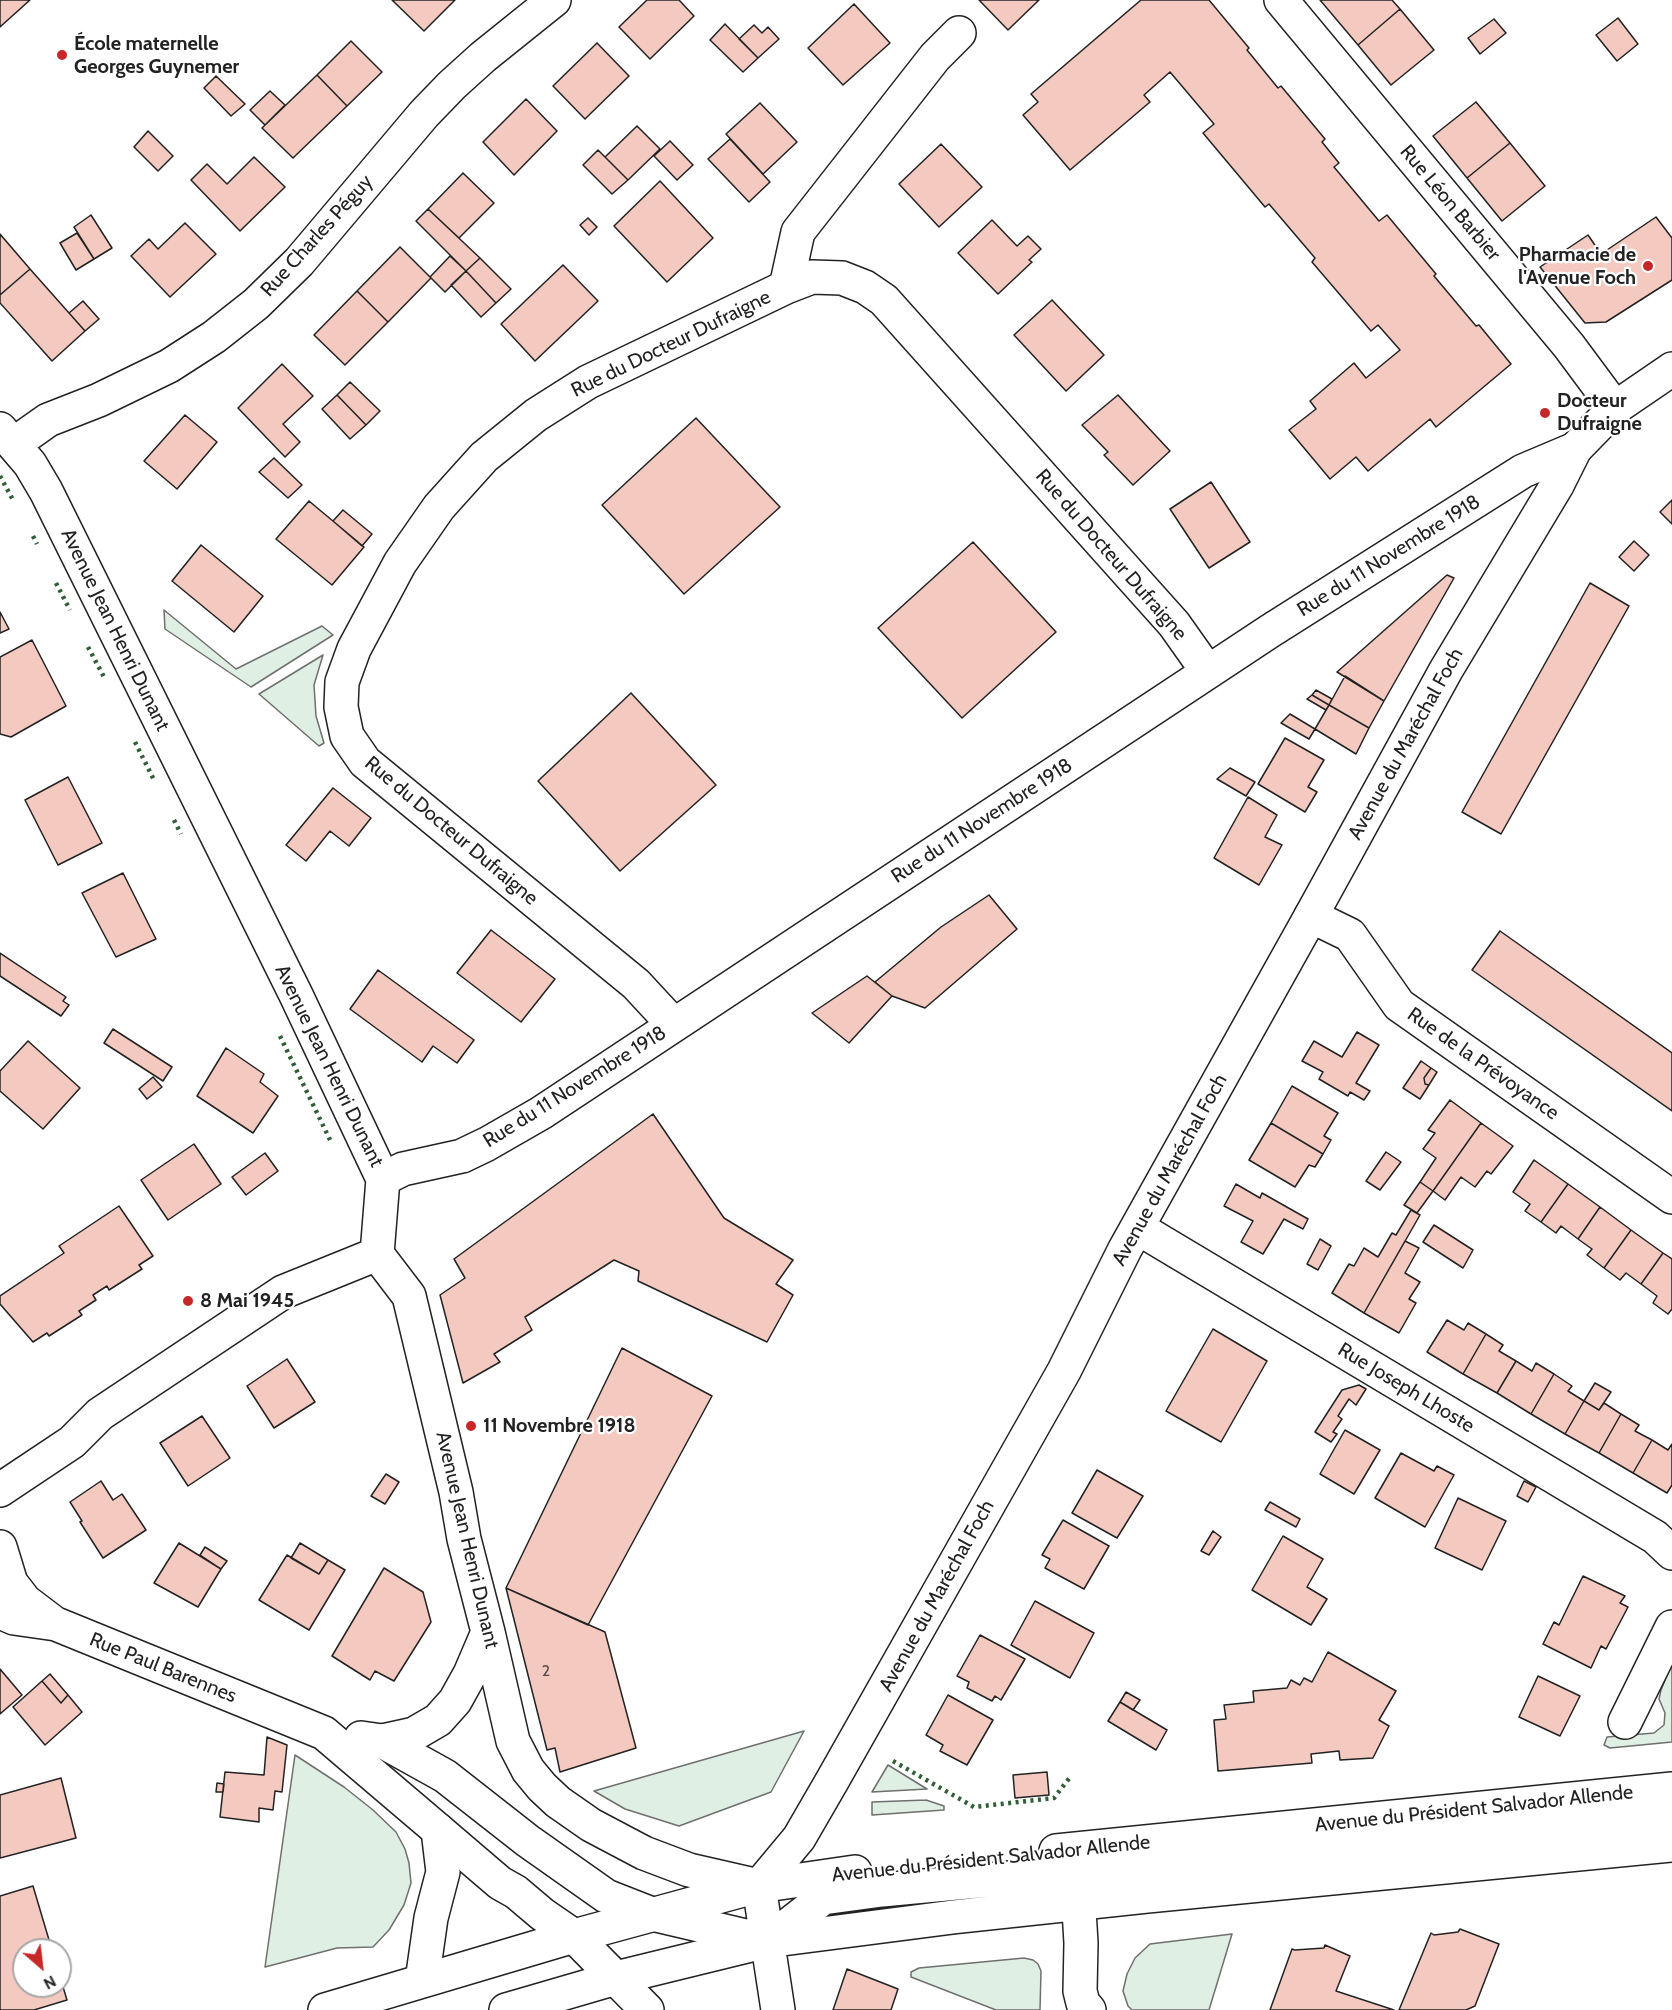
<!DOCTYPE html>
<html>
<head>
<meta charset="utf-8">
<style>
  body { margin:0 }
  #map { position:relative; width:1672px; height:2010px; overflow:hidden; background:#fff; font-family:Cabin,sans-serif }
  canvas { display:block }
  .north { position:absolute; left:12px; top:1938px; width:60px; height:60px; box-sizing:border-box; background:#fff; border:2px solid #a7a7a7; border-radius:50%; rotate:152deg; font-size:16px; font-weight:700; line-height:24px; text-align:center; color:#222 }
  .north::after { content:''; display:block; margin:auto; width:21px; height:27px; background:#c62828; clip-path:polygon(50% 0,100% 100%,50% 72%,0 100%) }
</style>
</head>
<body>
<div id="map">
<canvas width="1672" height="2010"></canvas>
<div class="north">N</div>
</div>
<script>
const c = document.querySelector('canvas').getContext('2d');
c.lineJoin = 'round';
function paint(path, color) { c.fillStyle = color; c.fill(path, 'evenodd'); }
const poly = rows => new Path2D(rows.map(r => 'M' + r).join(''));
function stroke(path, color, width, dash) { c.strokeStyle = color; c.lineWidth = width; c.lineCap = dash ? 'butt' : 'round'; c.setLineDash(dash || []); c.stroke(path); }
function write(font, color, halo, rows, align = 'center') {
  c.font = font + ' Cabin,sans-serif'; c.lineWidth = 4.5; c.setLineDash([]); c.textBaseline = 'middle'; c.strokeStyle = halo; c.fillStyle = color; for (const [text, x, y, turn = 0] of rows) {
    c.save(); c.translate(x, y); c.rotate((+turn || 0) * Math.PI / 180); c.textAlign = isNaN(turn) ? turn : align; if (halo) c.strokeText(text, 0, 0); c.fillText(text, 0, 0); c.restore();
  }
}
const green = poly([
  [164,610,236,669,322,626,333,635,251,687,165,629,164,610],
  [323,655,314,685,316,716,324,743,319,746,259,694,323,655],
  [1672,1663,1672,1742,1610,1748,1604,1745,1607,1737,1654,1733,1664,1725,1665,1713,1659,1699,1661,1690,1672,1663],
  [804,1731,771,1792,679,1826,625,1809,594,1791,804,1731],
  [295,1755,344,1787,373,1810,396,1832,405,1849,409,1863,411,1883,404,1905,389,1930,373,1947,337,1948,265,1967,295,1755],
  [888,1765,927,1789,872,1792,888,1765],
  [926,1800,944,1806,944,1810,872,1815,872,1802,926,1800],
  [1232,1934,1209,2010,1132,2010,1128,2006,1123,1991,1127,1974,1135,1958,1150,1944,1232,1934],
  [1024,1958,1033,1960,1038,1964,1041,1971,1040,2010,996,2010,911,1977,911,1972,919,1968,1024,1958]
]);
paint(green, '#e0efe3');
stroke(green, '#6f6f6f', 1.5);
const building = poly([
  [0,0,30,0,0,27,0,0],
  [392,0,455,0,424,31,392,0],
  [647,0,679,0,694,16,650,59,619,27,647,0],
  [979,0,1039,0,1008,30,979,0],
  [1141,0,1209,0,1249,48,1247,50,1278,88,1281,86,1325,139,1322,142,1339,163,1334,167,1379,221,1387,215,1436,274,1434,276,1476,326,1479,325,1511,364,1436,427,1430,419,1368,471,1356,457,1330,479,1289,430,1316,409,1310,401,1354,363,1366,378,1400,350,1378,325,1371,331,1312,262,1315,258,1269,204,1265,207,1203,133,1214,124,1170,72,1144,95,1150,102,1070,170,1023,115,1038,102,1031,94,1141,0],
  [1320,0,1392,0,1400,9,1358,45,1320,0],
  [854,4,890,43,843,85,808,48,854,4],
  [1400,9,1434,50,1391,85,1358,45,1400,9],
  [1618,18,1638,44,1617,61,1596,35,1618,18],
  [1494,19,1506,33,1480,54,1468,38,1494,19],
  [725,24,758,58,743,72,710,40,725,24],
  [754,25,762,33,768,27,779,39,758,58,739,39,754,25],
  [351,41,382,72,347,106,317,75,351,41],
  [597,43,629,76,585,119,553,86,597,43],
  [317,75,347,106,293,158,262,128,317,75],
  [216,76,245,104,231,116,204,88,216,76],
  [270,91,285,105,265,125,250,110,270,91],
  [526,99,557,131,514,175,483,142,526,99],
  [1476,102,1510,143,1467,178,1433,136,1476,102],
  [760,103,797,142,763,174,726,134,760,103],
  [637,126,660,149,628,180,605,157,637,126],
  [148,131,173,156,158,171,134,147,148,131],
  [730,139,770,182,749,202,708,159,730,139],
  [670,141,693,165,677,180,654,156,670,141],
  [1510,143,1545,186,1502,221,1467,178,1510,143],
  [941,144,982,187,939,227,899,184,941,144],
  [598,150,628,180,612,194,583,165,598,150],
  [254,157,285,187,240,231,191,180,207,164,227,184,254,157],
  [463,173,494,203,459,238,428,209,463,173],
  [660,181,713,238,667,282,614,226,660,181],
  [428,209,480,258,466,271,416,221,428,209],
  [91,215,112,248,94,259,74,227,91,215],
  [1656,217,1672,238,1672,280,1606,322,1585,323,1540,267,1588,235,1601,254,1656,217],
  [588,218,597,227,589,235,580,225,588,218],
  [992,220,1017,246,1028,236,1041,249,1029,260,1032,262,998,294,958,253,992,220],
  [185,223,216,254,170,297,131,256,149,239,158,249,185,223],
  [77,233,94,259,76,270,60,243,77,233],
  [0,234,30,269,0,295,0,234],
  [400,247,431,278,388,322,357,291,400,247],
  [450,256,466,271,445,292,430,277,450,256],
  [480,258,511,289,496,303,466,271,480,258],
  [563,265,598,301,535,361,501,324,563,265],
  [30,269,85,331,52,361,0,303,0,295,30,269],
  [466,271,496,303,481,317,451,285,466,271],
  [357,291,388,322,345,365,314,335,357,291],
  [1052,300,1104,355,1066,391,1014,335,1052,300],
  [83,301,99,319,85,331,69,313,83,301],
  [282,364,313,396,283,424,300,442,285,457,238,408,282,364],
  [350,382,380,411,366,425,337,395,350,382],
  [337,395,366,425,350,439,322,409,337,395],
  [1118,395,1170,451,1133,485,1104,455,1108,452,1082,425,1118,395],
  [185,415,217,442,177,489,144,461,185,415],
  [696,418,780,507,684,594,602,505,696,418],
  [274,458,302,485,288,498,259,472,274,458],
  [1211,482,1250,542,1209,568,1170,509,1211,482],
  [1672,500,1672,524,1660,512,1672,500],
  [309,501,364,547,332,585,276,539,309,501],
  [343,510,372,534,362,546,333,521,343,510],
  [1634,541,1649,555,1634,571,1619,557,1634,541],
  [973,542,1056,632,962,718,878,628,973,542],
  [201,545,263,596,234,632,172,581,201,545],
  [1447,575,1454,578,1384,701,1337,672,1447,575],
  [1590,583,1629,606,1501,834,1462,812,1590,583],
  [0,612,9,629,0,633,0,612],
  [32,640,66,706,11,737,0,734,0,657,32,640],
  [1345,676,1384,701,1369,728,1329,705,1345,676],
  [1316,690,1332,699,1329,705,1312,695,1316,690],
  [631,693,716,785,620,871,538,781,631,693],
  [1312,695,1329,705,1326,710,1307,699,1312,695],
  [1329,705,1369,728,1356,754,1315,729,1329,705],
  [1290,714,1315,729,1309,739,1281,723,1290,714],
  [1285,738,1324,760,1308,787,1317,792,1305,812,1258,784,1285,738],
  [1230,768,1255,782,1246,796,1217,779,1230,768],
  [68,777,102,843,58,865,25,800,68,777],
  [333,788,371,818,349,846,330,831,306,861,286,845,333,788],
  [1248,797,1277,815,1265,837,1282,845,1259,885,1214,858,1248,797],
  [123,873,156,939,116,957,82,893,123,873],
  [989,895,1017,929,925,1008,892,996,875,982,941,927,989,895],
  [491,930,555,979,521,1022,457,973,491,930],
  [1500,931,1672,1053,1672,1111,1472,970,1500,931],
  [0,953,66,997,63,1001,69,1005,61,1016,0,976,0,953],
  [378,970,474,1040,457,1063,433,1046,422,1062,350,1009,378,970],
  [867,976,892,996,849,1043,812,1013,867,976],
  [113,1029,172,1067,163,1081,104,1043,113,1029],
  [1357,1032,1379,1045,1356,1083,1370,1091,1364,1100,1350,1092,1348,1096,1319,1079,1323,1072,1302,1061,1314,1041,1342,1057,1357,1032],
  [28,1041,80,1088,43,1129,0,1091,0,1071,28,1041],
  [226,1048,264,1074,260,1082,278,1096,253,1133,197,1096,226,1048],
  [1421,1061,1431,1068,1424,1078,1425,1084,1429,1085,1420,1099,1403,1088,1421,1061],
  [1431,1068,1437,1072,1429,1085,1425,1084,1424,1078,1431,1068],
  [153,1077,162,1087,147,1099,139,1089,153,1077],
  [1292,1086,1338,1113,1324,1136,1331,1140,1323,1154,1271,1123,1292,1086],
  [1450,1100,1481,1123,1433,1191,1420,1182,1436,1158,1423,1149,1435,1133,1428,1130,1450,1100],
  [653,1114,724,1218,793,1260,776,1284,793,1295,767,1342,638,1281,639,1271,614,1260,525,1317,532,1330,494,1354,500,1362,463,1383,440,1295,465,1278,454,1259,653,1114],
  [1271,1123,1323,1154,1315,1167,1309,1165,1295,1187,1249,1160,1271,1123],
  [1481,1123,1513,1146,1491,1174,1487,1171,1475,1187,1461,1177,1445,1200,1433,1191,1481,1123],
  [194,1144,221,1184,168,1220,141,1180,194,1144],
  [1386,1152,1401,1162,1380,1190,1366,1181,1386,1152],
  [265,1153,278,1171,246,1195,232,1177,265,1153],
  [1534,1160,1568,1184,1541,1222,1525,1211,1530,1204,1513,1192,1534,1160],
  [1420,1182,1433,1191,1417,1213,1404,1205,1420,1182],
  [1236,1184,1260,1198,1262,1193,1308,1219,1303,1229,1284,1219,1263,1254,1241,1242,1253,1221,1224,1206,1236,1184],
  [1568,1184,1600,1207,1578,1239,1561,1226,1556,1233,1541,1222,1568,1184],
  [119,1206,153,1256,139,1265,142,1269,109,1290,107,1286,93,1295,96,1300,79,1311,82,1315,49,1336,47,1333,33,1342,0,1304,0,1296,64,1253,59,1246,119,1206],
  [1600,1207,1631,1230,1604,1268,1587,1255,1592,1249,1578,1239,1600,1207],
  [1411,1210,1420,1215,1364,1313,1332,1293,1349,1264,1354,1266,1364,1248,1378,1257,1392,1233,1396,1235,1411,1210],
  [1434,1225,1473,1250,1463,1268,1423,1242,1434,1225],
  [1631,1230,1663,1253,1641,1284,1626,1273,1620,1280,1604,1268,1631,1230],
  [1320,1239,1331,1246,1318,1270,1307,1264,1320,1239],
  [1405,1241,1419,1248,1405,1273,1420,1282,1409,1299,1416,1303,1399,1333,1364,1313,1405,1241],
  [1663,1253,1672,1259,1672,1309,1668,1314,1653,1303,1657,1296,1641,1284,1663,1253],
  [1447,1320,1464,1330,1468,1323,1486,1334,1463,1374,1427,1352,1447,1320],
  [1213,1329,1267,1361,1221,1442,1166,1411,1213,1329],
  [1486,1334,1503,1345,1499,1351,1516,1361,1497,1393,1463,1374,1486,1334],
  [622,1348,712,1396,588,1625,506,1588,622,1348],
  [287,1359,315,1402,274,1428,247,1386,287,1359],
  [1516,1361,1532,1371,1536,1363,1554,1374,1531,1414,1497,1393,1516,1361],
  [1554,1374,1572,1386,1568,1391,1584,1401,1565,1434,1531,1414,1554,1374],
  [1595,1383,1611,1392,1599,1410,1584,1401,1595,1383],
  [1359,1385,1366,1389,1356,1405,1349,1399,1338,1416,1342,1419,1333,1432,1337,1434,1331,1442,1315,1432,1342,1390,1359,1385],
  [1584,1401,1599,1410,1604,1403,1621,1414,1599,1453,1565,1434,1584,1401],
  [1621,1414,1639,1425,1635,1431,1652,1440,1633,1473,1599,1453,1621,1414],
  [202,1416,230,1458,188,1486,160,1443,202,1416],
  [1345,1430,1380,1450,1354,1494,1320,1474,1345,1430],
  [1652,1440,1668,1450,1672,1444,1672,1485,1667,1493,1633,1473,1652,1440],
  [1401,1453,1434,1471,1437,1466,1454,1475,1425,1527,1375,1498,1401,1453],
  [1097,1470,1143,1496,1117,1538,1072,1513,1097,1470],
  [386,1474,399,1482,385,1504,371,1496,386,1474],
  [101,1481,113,1500,122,1494,146,1530,103,1558,80,1522,82,1521,70,1502,101,1481],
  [1524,1481,1536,1487,1528,1502,1517,1496,1524,1481],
  [1458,1498,1506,1521,1482,1570,1435,1548,1458,1498],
  [1270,1502,1300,1519,1296,1527,1265,1510,1270,1502],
  [1063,1520,1109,1546,1084,1589,1045,1568,1050,1559,1042,1555,1063,1520],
  [1213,1531,1221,1537,1209,1555,1201,1551,1213,1531],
  [1283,1536,1323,1559,1307,1587,1327,1599,1311,1625,1252,1590,1283,1536],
  [179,1543,221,1569,198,1607,154,1583,179,1543],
  [300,1543,328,1560,319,1574,291,1558,300,1543],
  [205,1547,227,1561,221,1569,200,1555,205,1547],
  [287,1555,319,1574,328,1560,345,1570,309,1630,259,1600,287,1555],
  [384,1568,423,1592,431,1622,394,1681,375,1671,370,1680,332,1656,384,1568],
  [1583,1576,1625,1596,1620,1603,1628,1607,1606,1649,1601,1646,1591,1668,1543,1644,1554,1622,1559,1625,1583,1576],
  [506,1588,605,1632,636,1748,560,1772,555,1748,547,1750,506,1588],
  [1035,1601,1094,1633,1070,1678,1011,1645,1035,1601],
  [980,1635,1025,1659,1001,1700,995,1696,992,1701,967,1688,969,1682,957,1676,980,1635],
  [1328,1652,1396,1691,1379,1720,1389,1726,1373,1758,1340,1760,1339,1751,1311,1754,1312,1763,1218,1771,1214,1720,1226,1719,1224,1705,1254,1702,1253,1691,1287,1688,1291,1680,1300,1685,1304,1678,1312,1682,1328,1652],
  [0,1669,22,1695,0,1714,0,1669],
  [50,1674,68,1695,61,1703,42,1681,50,1674],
  [1538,1676,1580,1696,1560,1736,1519,1717,1538,1676],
  [42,1681,61,1703,68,1695,82,1712,45,1745,13,1707,42,1681],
  [1126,1692,1140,1700,1133,1710,1120,1702,1126,1692],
  [948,1695,993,1720,967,1765,940,1751,943,1745,926,1735,948,1695],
  [1120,1702,1167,1730,1156,1750,1108,1721,1120,1702],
  [267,1737,287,1745,282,1792,275,1791,273,1810,259,1808,259,1822,220,1817,225,1772,264,1775,267,1737],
  [1047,1772,1049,1795,1015,1798,1013,1775,1047,1772],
  [61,1778,76,1838,0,1858,0,1795,61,1778],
  [217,1783,224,1784,223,1792,216,1792,217,1783],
  [33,1886,52,1950,24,1950,24,1986,60,1986,60,1977,67,2000,34,2010,0,2010,0,1896,33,1886],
  [1460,1929,1499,1944,1475,2006,1466,2010,1399,2010,1431,1933,1434,1935,1458,1932,1460,1929],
  [1325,1945,1350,1956,1336,1991,1394,2010,1270,2010,1292,1949,1295,1950,1324,1948,1325,1945],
  [847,1969,898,1989,891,2010,833,2010,847,1969]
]);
paint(building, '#f3c9c0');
stroke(building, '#222', 1.5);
const minor = poly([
  [1281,0,1569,346,1615,408],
  [786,287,798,232,935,57,959,33],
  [0,429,30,464,46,491,296,995,383,1179,377,1254,409,1296,456,1492,464,1539,488,1632,513,1741,528,1770,542,1787,558,1802,591,1825,644,1853,689,1870,759,1886],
  [14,444,48,420,99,400,169,366,214,337,256,304,299,262,424,114,452,85,483,57,554,0],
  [1311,916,1350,935,1399,1005,1672,1197],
  [674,1025,636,984,365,762,347,736,341,707,342,682,354,649,400,563,439,507,484,457,536,415,588,382,786,287,812,277,842,278,865,287,884,300,1174,624,1208,672],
  [383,1179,403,1169,462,1156,487,1144,541,1113,1270,631,1523,471,1575,449],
  [1138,1228,1655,1537,1672,1553],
  [0,1490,72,1442,100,1414,283,1292,377,1254],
  [0,1547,11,1583,25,1601,54,1623],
  [0,1612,14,1618,56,1624,324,1733,438,1830,443,1872,431,1918,422,1981],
  [1625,1722,1672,1627],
  [361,1738,382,1741,414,1734,438,1720,455,1701,470,1674,488,1632],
  [1077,1877,1081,1943,1080,1991,1083,2003,1089,2010],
  [325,2010,574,1936,754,1887],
  [506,2010,616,1978,767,1941]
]);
const major = poly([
  [382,1741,445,1776,528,1841,606,1896,652,1914,767,1941,953,1917,1147,1896,1672,1845],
  [438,1830,500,1883,516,1892,542,1914,574,1936,647,2010],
  [1056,1851,1672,1789],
  [759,1886,855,1872],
  [769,1940,823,1898,882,1890,1672,1816],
  [778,2010,759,1886,799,1838,832,1781,1064,1371,1125,1249,1311,916,1446,670,1557,485,1575,449,1615,408,1672,369]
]);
stroke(minor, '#222', 36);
stroke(major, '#222', 36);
stroke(minor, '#fff', 33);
stroke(major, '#fff', 33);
stroke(poly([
  [0,476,13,500],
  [33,536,37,544],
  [56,583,70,610],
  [88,647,104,677],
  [135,742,155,782],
  [174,820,181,834],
  [280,1036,331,1142],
  [893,1761,974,1807,1054,1798,1071,1776]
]), '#2f5e38', 4.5, [3, 4.5]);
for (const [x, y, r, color] of [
  [62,55,6,"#c62828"],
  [1648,266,6,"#c62828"],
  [1545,413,6,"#c62828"],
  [188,1301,6,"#c62828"],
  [471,1426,6,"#c62828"]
]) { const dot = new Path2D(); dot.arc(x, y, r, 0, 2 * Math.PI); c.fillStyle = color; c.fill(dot); stroke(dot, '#fff', 2); }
write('16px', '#564c4a', null, [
  ["2",546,1671]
]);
write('bold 20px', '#222', '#fff', [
  ["École maternelle",74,44],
  ["Georges Guynemer",74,67],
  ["Pharmacie de",1636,255,"right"],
  ["l'Avenue Foch",1636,278,"right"],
  ["Docteur",1557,401],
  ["Dufraigne",1557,424],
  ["8 Mai 1945",200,1301],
  ["11 Novembre 1918",483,1426]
], 'left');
write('20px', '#222', '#fff', [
  ["Rue Léon Barbier",1450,203,50],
  ["Rue Charles Péguy",317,236,-48],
  ["Rue du Docteur Dufraigne",671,344,-26],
  ["Rue du Docteur Dufraigne",1111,555,49],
  ["Rue du 11 Novembre 1918",1389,556,-32],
  ["Avenue Jean Henri Dunant",115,630,64],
  ["Avenue du Maréchal Foch",1406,744,-61],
  ["Rue du 11 Novembre 1918",982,821,-33],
  ["Rue du Docteur Dufraigne",451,831,40],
  ["Rue de la Prévoyance",1483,1064,35],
  ["Avenue Jean Henri Dunant",329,1066,64],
  ["Rue du 11 Novembre 1918",575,1087,-32],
  ["Avenue du Maréchal Foch",1170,1170,-61],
  ["Rue Joseph Lhoste",1406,1388,31],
  ["Avenue Jean Henri Dunant",467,1540,77],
  ["Avenue du Maréchal Foch",937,1596,-61],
  ["Rue Paul Barennes",163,1668,22],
  ["Avenue du Président Salvador Allende",1474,1809,-6],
  ["Avenue du Président Salvador Allende",991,1859,-6]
]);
</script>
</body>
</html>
